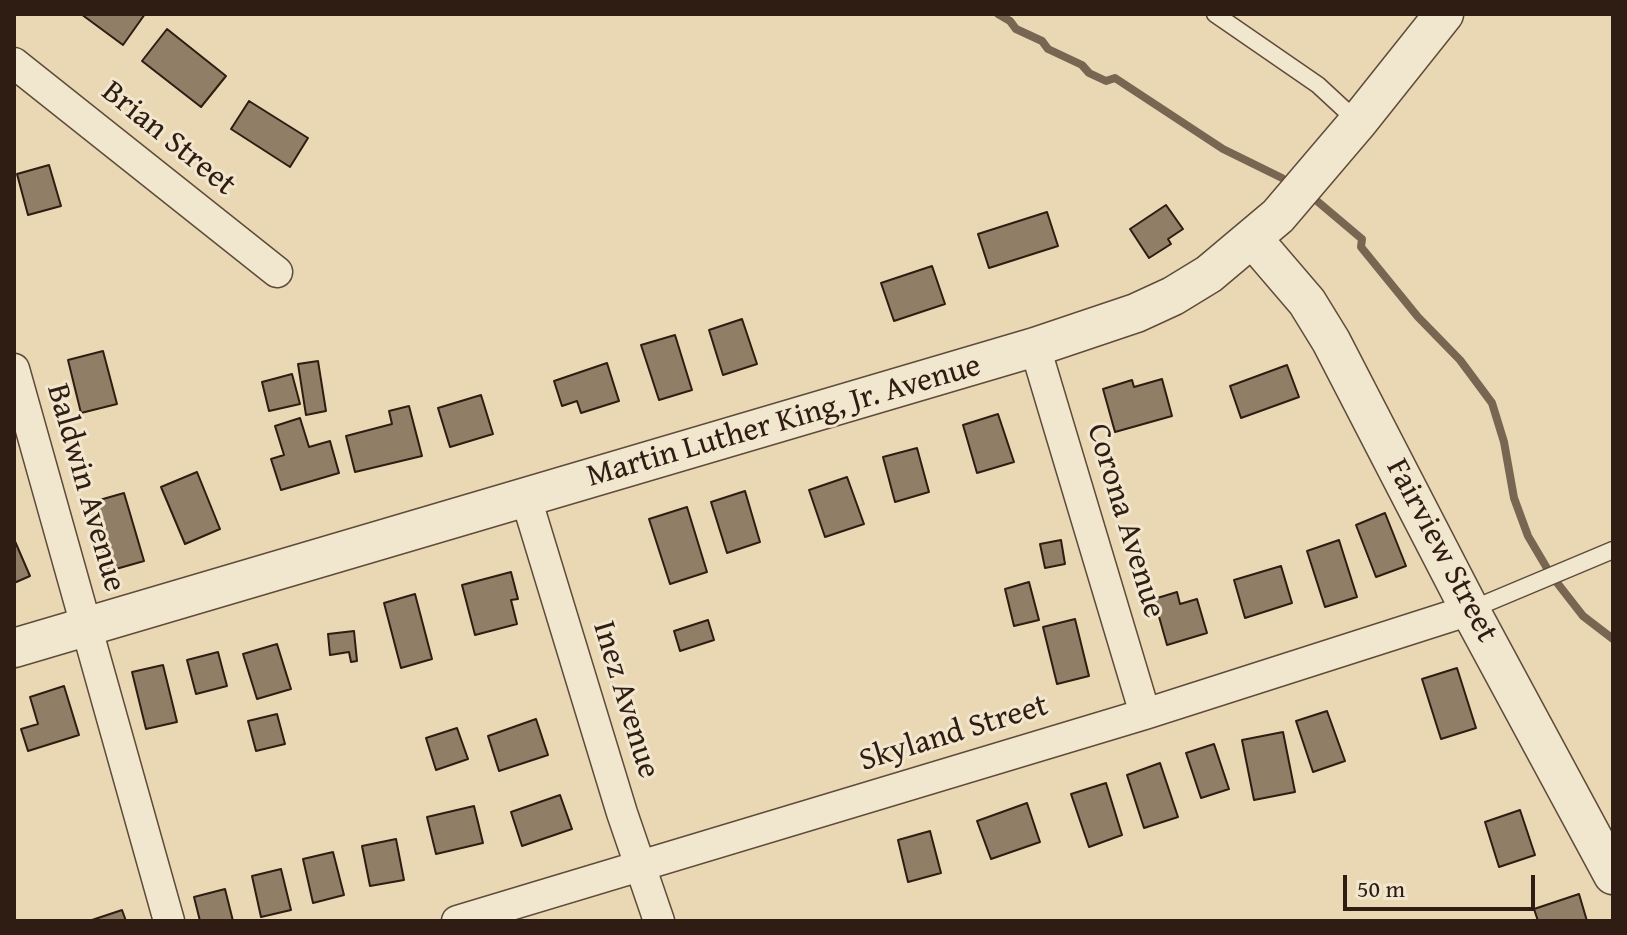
<!DOCTYPE html>
<html>
<head>
<meta charset="utf-8">
<style>
  body { margin:0 }
  #map { position:relative; width:1627px; height:935px; overflow:hidden; background:#ead8b4; font-family:"Gentium Book Plus",serif }
  canvas { display:block }
  .frame { position:absolute; inset:0; border:16px solid #2f1c12; pointer-events:none }
  .scale { position:absolute; left:1343px; top:875px; width:192px; height:36px; box-sizing:border-box; border:4px solid #2f1c12; border-top:0; padding-left:10px; font-size:24px; line-height:28px; white-space:nowrap; color:#2f1c12; -webkit-text-stroke:6px #f1e6ce; paint-order:stroke }
</style>
</head>
<body>
<div id="map">
<canvas width="1627" height="935"></canvas>
<div class="frame"></div>
<div class="scale">50 m</div>
</div>
<script>
const c = document.querySelector('canvas').getContext('2d');
c.lineJoin = 'round';
const poly = rows => new Path2D(rows.map(r => 'M' + r).join(''));
function stroke(path, color, width, dash) { c.strokeStyle = color; c.lineWidth = width; c.lineCap = dash ? 'butt' : 'round'; c.setLineDash(dash || []); c.stroke(path); }
function paint(path, color) { c.fillStyle = color; c.fill(path, 'evenodd'); }
function write(font, color, halo, rows, align = 'center') {
  c.font = font + ' "Gentium Book Plus",serif'; c.lineWidth = 6; c.setLineDash([]); c.textBaseline = 'middle'; c.strokeStyle = halo; c.fillStyle = color; for (const [text, x, y, turn = 0] of rows) {
    c.save(); c.translate(x, y); c.rotate((+turn || 0) * Math.PI / 180); c.textAlign = isNaN(turn) ? turn : align; if (halo) c.strokeText(text, 0, 0); c.fillText(text, 0, 0); c.restore();
  }
}
stroke(poly([
  [998,14,1010,21,1016,29,1042,41,1048,49,1082,65,1089,73,1106,81,1115,78,1223,149,1282,178],
  [1317,201,1362,239,1361,247,1418,317,1460,360,1492,403,1504,442,1514,498,1528,536,1551,575,1583,616,1613,639]
]), '#796652', 8);
const building = poly([
  [81,14,145,14,123,45,81,14],
  [167,29,226,76,201,107,142,61,167,29],
  [249,101,308,138,290,167,231,129,249,101],
  [49,165,61,206,28,215,17,174,49,165],
  [1166,205,1183,229,1168,239,1171,244,1149,258,1130,229,1166,205],
  [1047,212,1058,246,989,268,978,234,1047,212],
  [932,266,945,304,894,321,881,283,932,266],
  [742,319,757,364,723,375,709,330,742,319],
  [675,335,692,390,659,400,641,345,675,335],
  [103,351,117,404,81,413,68,360,103,351],
  [318,361,326,411,306,415,298,364,318,361],
  [607,363,619,401,581,413,577,401,562,406,554,381,607,363],
  [1287,365,1299,397,1241,418,1230,386,1287,365],
  [292,374,300,404,269,411,262,382,292,374],
  [1162,379,1172,416,1115,432,1103,389,1132,380,1134,387,1162,379],
  [481,395,493,434,450,447,438,408,481,395],
  [409,406,422,456,355,472,346,436,392,424,389,411,409,406],
  [998,414,1014,462,977,473,963,425,998,414],
  [300,418,309,447,330,441,339,473,281,490,271,459,284,455,275,426,300,418],
  [917,448,929,492,895,502,883,457,917,448],
  [197,472,220,529,185,544,161,487,197,472],
  [847,477,864,524,825,537,809,490,847,477],
  [745,491,760,542,727,553,711,502,745,491],
  [124,493,144,561,109,571,89,503,124,493],
  [687,507,707,572,670,584,649,519,687,507],
  [1385,513,1406,566,1376,577,1356,525,1385,513],
  [14,539,30,576,14,583,14,539],
  [1061,540,1065,564,1045,568,1040,544,1061,540],
  [1339,540,1357,597,1325,607,1307,551,1339,540],
  [1281,566,1292,603,1245,618,1234,580,1281,566],
  [511,572,518,599,511,600,517,624,475,635,462,585,511,572],
  [1029,582,1039,620,1014,626,1005,589,1029,582],
  [1177,592,1180,604,1197,599,1207,633,1167,645,1154,599,1177,592],
  [415,594,432,659,401,668,384,603,415,594],
  [1075,619,1089,676,1057,684,1043,627,1075,619],
  [708,620,714,640,680,651,674,631,708,620],
  [354,631,357,661,351,662,349,652,330,655,328,634,354,631],
  [277,644,291,689,257,699,243,654,277,644],
  [218,652,227,686,196,694,187,660,218,652],
  [163,665,177,722,146,729,132,672,163,665],
  [1457,668,1476,728,1441,739,1422,679,1457,668],
  [64,686,79,735,28,751,21,729,38,724,30,697,64,686],
  [1327,711,1345,761,1313,772,1296,721,1327,711],
  [277,714,285,744,256,751,248,721,277,714],
  [536,719,548,755,499,771,488,736,536,719],
  [457,728,468,759,436,770,426,738,457,728],
  [1283,732,1295,792,1254,800,1242,740,1283,732],
  [1214,744,1229,789,1201,798,1186,753,1214,744],
  [1160,763,1178,817,1144,828,1127,775,1160,763],
  [1106,783,1122,835,1089,847,1071,794,1106,783],
  [560,795,572,829,522,846,511,812,560,795],
  [1027,803,1040,842,991,859,977,821,1027,803],
  [474,806,483,843,436,854,427,817,474,806],
  [1520,810,1535,855,1499,867,1485,822,1520,810],
  [930,831,941,873,908,882,898,840,930,831],
  [396,839,404,880,370,886,362,846,396,839],
  [333,852,344,895,313,903,303,859,333,852],
  [281,869,291,910,261,917,252,876,281,869],
  [225,889,233,921,200,921,194,897,225,889],
  [1579,894,1587,921,1538,921,1534,909,1579,894],
  [122,910,126,921,89,921,122,910]
]);
paint(building, '#907e66');
stroke(building, '#2f1c12', 2);
const service = poly([
  [1215,14,1318,85,1358,122],
  [1470,610,1613,550]
]);
const minor = poly([
  [14,63,277,272],
  [1035,347,1145,714],
  [14,369,169,921],
  [526,498,622,813,659,921],
  [457,921,1145,714,1470,610]
]);
const tertiary = poly([
  [1253,239,1307,302,1331,341,1470,610,1613,875],
  [14,648,1035,347,1136,313,1173,296,1209,274,1278,216,1358,122,1444,14]
]);
stroke(service, '#5e4b3a', 19);
stroke(minor, '#5e4b3a', 33);
stroke(tertiary, '#5e4b3a', 41);
stroke(service, '#f1e6ce', 16);
stroke(minor, '#f1e6ce', 30);
stroke(tertiary, '#f1e6ce', 38);
write('32px', '#2f1c12', '#f1e6ce', [
  ["Brian Street",168,139,39],
  ["Martin Luther King, Jr. Avenue",784,422,-16],
  ["Baldwin Avenue",85,488,74],
  ["Corona Avenue",1125,521,73],
  ["Fairview Street",1441,551,62],
  ["Inez Avenue",625,700,73],
  ["Skyland Street",954,734,-17]
]);
</script>
</body>
</html>
